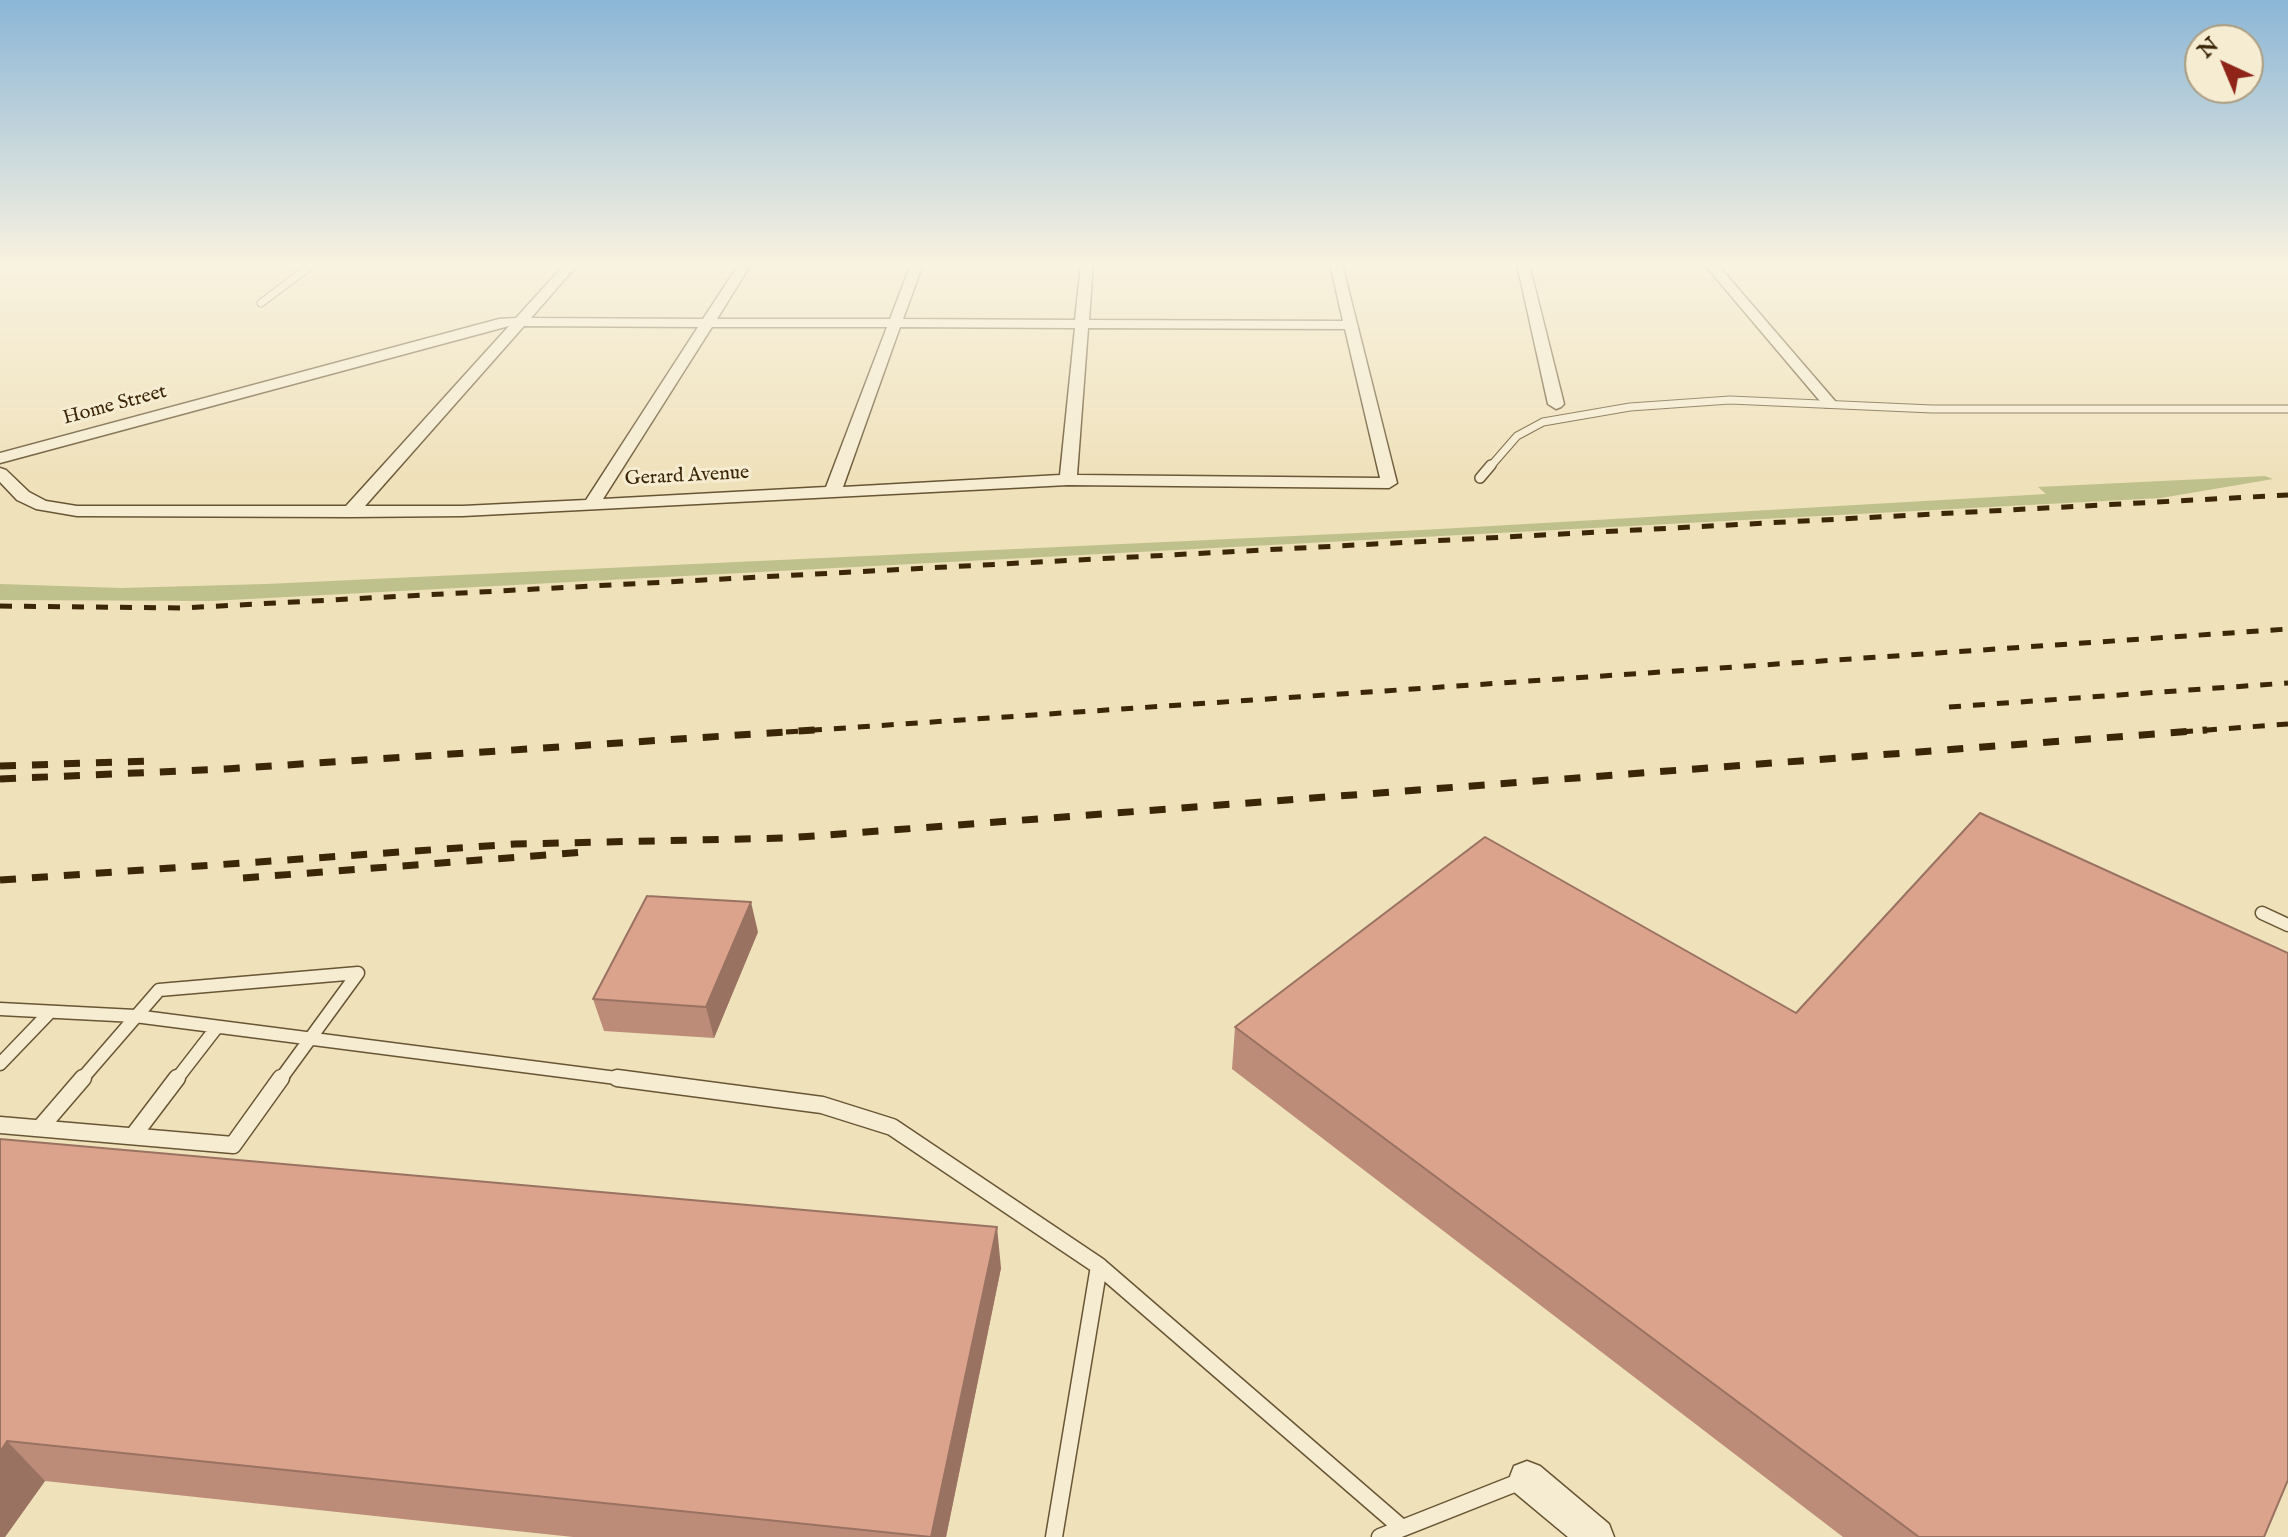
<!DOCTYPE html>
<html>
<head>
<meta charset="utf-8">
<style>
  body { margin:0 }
  #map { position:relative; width:2288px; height:1537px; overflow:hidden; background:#efe1ba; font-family:"IM FELL English",serif }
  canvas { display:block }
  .north { position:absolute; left:2184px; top:24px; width:80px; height:80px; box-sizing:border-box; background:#f5ecd2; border:2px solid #ab9d81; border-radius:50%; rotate:316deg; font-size:22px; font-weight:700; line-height:32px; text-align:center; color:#3b2607 }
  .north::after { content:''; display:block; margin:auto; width:28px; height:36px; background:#8f2418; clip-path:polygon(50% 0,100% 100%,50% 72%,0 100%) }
</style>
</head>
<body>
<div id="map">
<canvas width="2288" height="1537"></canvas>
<div class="north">N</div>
</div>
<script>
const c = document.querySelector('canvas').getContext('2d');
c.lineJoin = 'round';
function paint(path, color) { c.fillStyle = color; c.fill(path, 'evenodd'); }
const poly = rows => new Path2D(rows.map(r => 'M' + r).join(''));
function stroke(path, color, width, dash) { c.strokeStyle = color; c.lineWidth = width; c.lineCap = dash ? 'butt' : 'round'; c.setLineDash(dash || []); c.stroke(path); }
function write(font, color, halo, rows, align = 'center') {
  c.font = font + ' "IM FELL English",serif'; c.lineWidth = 6; c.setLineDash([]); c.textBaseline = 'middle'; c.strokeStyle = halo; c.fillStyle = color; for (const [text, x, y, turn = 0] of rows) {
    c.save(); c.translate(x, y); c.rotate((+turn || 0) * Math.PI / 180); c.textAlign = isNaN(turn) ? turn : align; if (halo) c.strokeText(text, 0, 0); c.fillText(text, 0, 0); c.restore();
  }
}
paint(poly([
  [2265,476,2273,479,2161,498,211,601,0,600,0,584,121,588,266,584,1422,530,2046,494,2038,487]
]), '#bfc18c');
const serviceFar3 = poly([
  [2285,264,2288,266],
  [261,303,313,264],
  [1490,467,1517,436,1543,422,1630,407,1730,400,1932,409,2288,409]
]);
const serviceFar2 = poly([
  [1480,478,1491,465]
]);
const serviceFar1 = poly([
  [2262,913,2288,925],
  [0,1009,135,1016,632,1080],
  [0,1064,50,1012],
  [81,1080,159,990,358,973,280,1080],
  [176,1080,217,1027]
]);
const service = poly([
  [617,1078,822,1105,892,1127,1099,1266,1054,1537],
  [0,1125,233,1145,281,1078],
  [40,1128,83,1078],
  [133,1136,177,1078],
  [1099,1266,1402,1528],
  [1380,1537,1524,1480]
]);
const minor = poly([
  [565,264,578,264,531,318,703,319,739,264,751,264,717,319,890,319,911,264,923,264,903,319,1075,320,1081,264,1093,264,1089,320,1343,321,1330,264,1342,264,1397,483,1389,488,1068,485,463,516,350,517,77,516,36,509,17,500,0,482,0,468,6,470,29,492,46,501,77,506,346,506,509,326,0,463,0,453,499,319,516,318,565,264],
  [524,326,698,327,586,500,463,506,365,506,524,326],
  [712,327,887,327,826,487,603,499,712,327],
  [900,327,1075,328,1060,475,843,487,900,327],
  [1088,328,1345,329,1380,478,1077,475,1088,328],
  [1517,264,1529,264,1564,404,1561,407,1556,409,1548,404,1517,264],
  [1704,264,1717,264,1835,401,1835,407,1825,407,1704,264],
  [1527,1461,1540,1466,1609,1524,1614,1537,1568,1537,1514,1492,1509,1479,1514,1466,1527,1461]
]);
stroke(serviceFar3, '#685534', 9);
stroke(serviceFar2, '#685534', 12);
stroke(serviceFar1, '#685534', 15);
stroke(service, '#685534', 19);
stroke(minor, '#685534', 3);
stroke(serviceFar3, '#f5ecd2', 7);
stroke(serviceFar2, '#f5ecd2', 9);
stroke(serviceFar1, '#f5ecd2', 12);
stroke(service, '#f5ecd2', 16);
paint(minor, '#f5ecd2');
stroke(poly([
  [0,606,182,608,2288,495],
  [1949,707,2288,683],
  [786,732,2288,629],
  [2181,732,2288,724]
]), '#3b2607', 5, [12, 12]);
stroke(poly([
  [0,766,149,761],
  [0,779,226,769,815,730],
  [243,878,586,852],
  [0,880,515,844,787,838,2207,730]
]), '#3b2607', 7, [16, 16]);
paint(poly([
  [758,932,714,1038,604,1031,593,999],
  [1796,1013,2264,1537,1843,1537,1232,1069,1235,1027],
  [0,1139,1001,1268,946,1537,573,1537,45,1481,5,1537]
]), '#bc8c78');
paint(poly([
  [751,902,758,932,714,1038,706,1007],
  [997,1227,1001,1268,946,1537,931,1537],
  [7,1441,45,1481,5,1537,0,1537,0,1452]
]), '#997262');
const building = poly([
  [1980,813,2288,953,2288,1480,2264,1537,1919,1537,1235,1027,1485,837,1796,1013,1980,813],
  [647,896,751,902,706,1007,593,999,647,896],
  [0,1139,997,1227,931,1537,7,1441,0,1452,0,1139]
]);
paint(building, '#dba38c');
stroke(building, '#997262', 2);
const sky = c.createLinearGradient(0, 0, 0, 480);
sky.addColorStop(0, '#8bb6d6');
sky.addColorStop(0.55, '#f8f2e0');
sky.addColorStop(1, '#f8f2e000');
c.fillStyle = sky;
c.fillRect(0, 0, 2288, 480);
write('20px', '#3b2607', '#f5ecd2', [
  ["Home Street",115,406,-15],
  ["Gerard Avenue",687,477,-3]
]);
</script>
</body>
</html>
